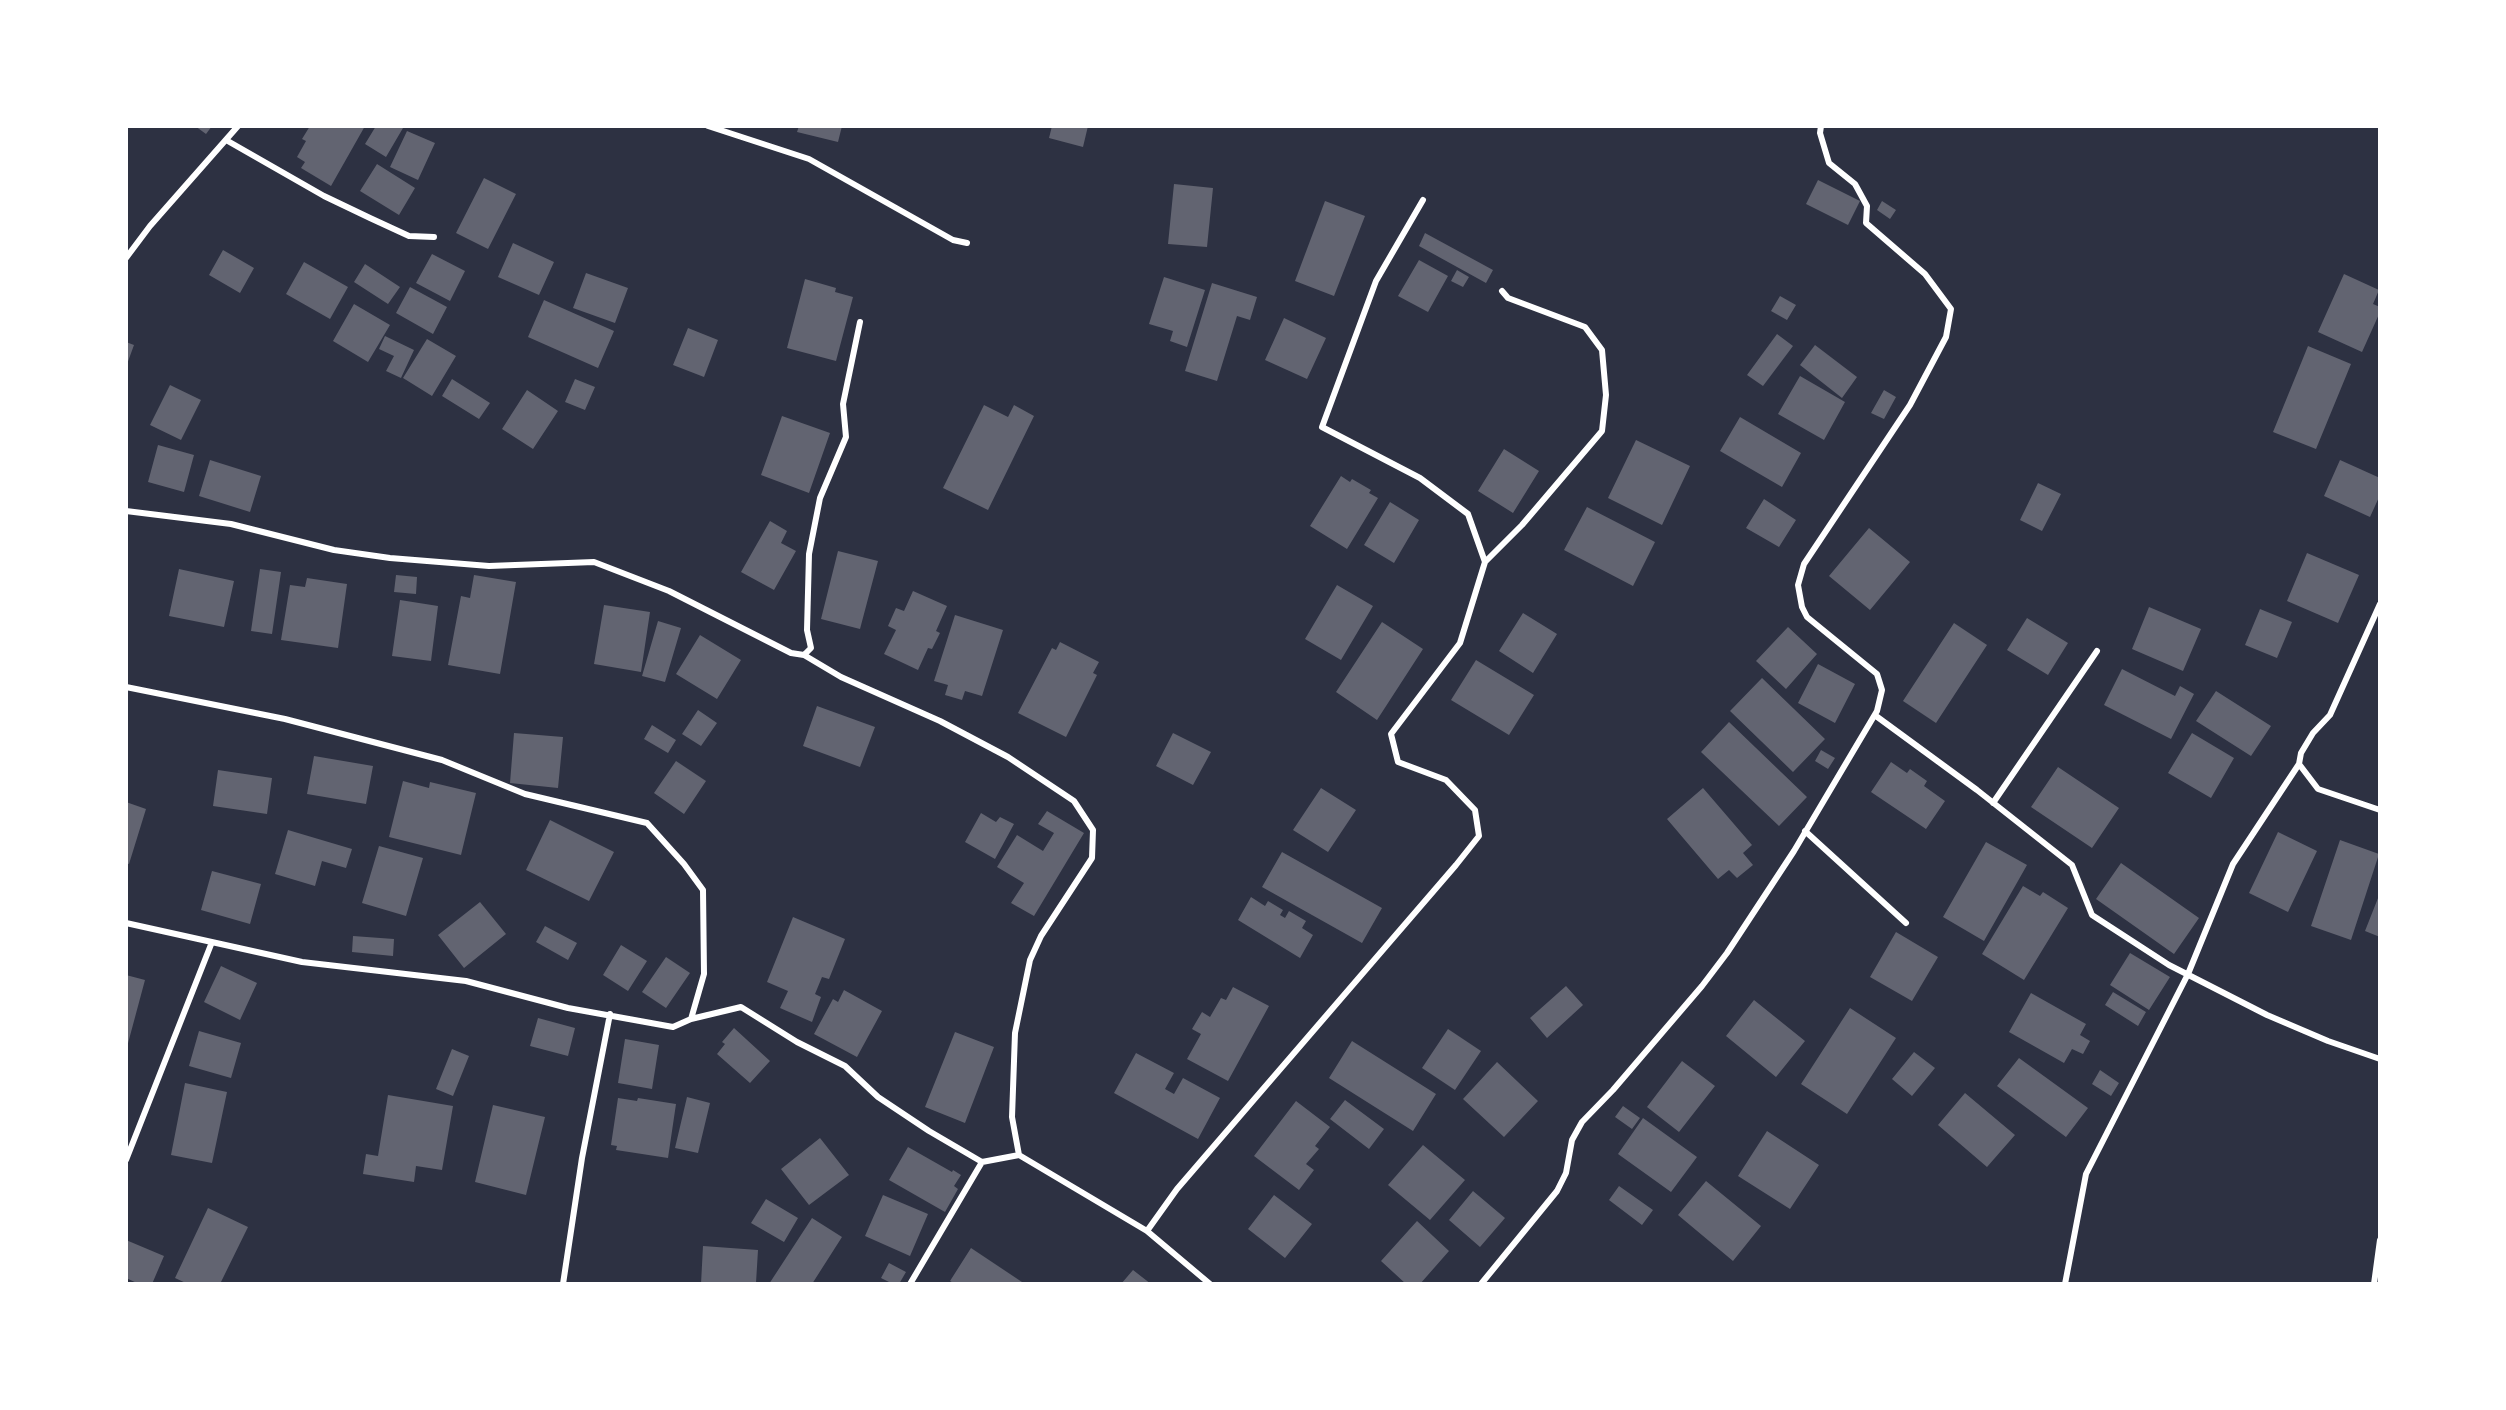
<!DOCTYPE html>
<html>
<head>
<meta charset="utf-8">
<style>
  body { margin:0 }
  #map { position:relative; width:2506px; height:1410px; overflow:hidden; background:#2d3142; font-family:Roboto,sans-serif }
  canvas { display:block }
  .frame { position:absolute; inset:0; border:128px solid #fff; pointer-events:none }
</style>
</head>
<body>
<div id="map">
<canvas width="2506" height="1410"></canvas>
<div class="frame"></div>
</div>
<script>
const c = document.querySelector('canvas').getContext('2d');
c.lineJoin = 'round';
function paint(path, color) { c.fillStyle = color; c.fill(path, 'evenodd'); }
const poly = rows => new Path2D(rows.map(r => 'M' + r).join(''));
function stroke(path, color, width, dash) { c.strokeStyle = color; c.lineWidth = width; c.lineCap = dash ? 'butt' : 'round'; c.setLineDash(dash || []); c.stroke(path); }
paint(poly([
  [195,126,212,126,206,134],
  [310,126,365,126,331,186,301,168,305,162,297,157,306,141,302,139],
  [376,126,403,128,386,157,365,144],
  [799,126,842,126,838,142,797,132],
  [1052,126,1088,126,1083,147,1049,138],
  [407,131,435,143,418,180,390,167],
  [377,164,415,188,399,215,360,191],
  [484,178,516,194,488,249,456,233],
  [1818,180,1860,201,1848,225,1806,204],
  [1174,184,1213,188,1207,247,1168,244],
  [1325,201,1365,216,1334,296,1295,281],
  [1882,201,1896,210,1890,219,1877,210],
  [1425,233,1493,270,1486,283,1419,246],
  [513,243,554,262,539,295,498,277],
  [223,250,254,268,240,293,209,275],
  [432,254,465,271,450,301,416,283],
  [1419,260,1448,276,1428,312,1398,296],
  [304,262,348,287,330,319,286,294],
  [365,264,400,287,388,304,354,282],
  [1457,270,1469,277,1463,287,1451,281],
  [586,273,628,288,615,323,573,308],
  [2344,274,2379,290,2373,304,2380,307,2380,312,2362,352,2318,332],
  [1164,277,1205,290,1187,347,1170,341,1173,331,1149,324],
  [805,279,836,288,835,292,853,297,836,361,787,348],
  [1212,283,1257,297,1250,320,1237,316,1217,381,1185,371],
  [410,287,447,307,433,334,396,313],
  [1780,296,1796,305,1787,320,1771,311],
  [544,300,614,331,598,368,528,337],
  [354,304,390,325,368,362,333,341],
  [1284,318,1326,338,1307,379,1265,360],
  [688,328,718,340,704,377,673,365],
  [1777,334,1793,346,1763,386,1747,375],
  [385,336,414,350,401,378,386,371,394,356,379,349],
  [427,339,456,356,432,396,403,378],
  [126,342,134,345,126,367],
  [1815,345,1857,377,1842,398,1800,365],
  [2308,346,2351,364,2316,449,2273,432],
  [1800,376,1845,402,1824,440,1778,414],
  [452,379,490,403,479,419,442,396],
  [575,379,595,387,585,410,565,402],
  [170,385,201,400,181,440,150,425],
  [527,390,558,411,533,449,502,429],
  [1884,390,1896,397,1884,419,1871,413],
  [984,405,1008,417,1014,405,1034,416,988,510,943,488],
  [782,416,830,433,809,493,761,475],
  [1740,417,1801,453,1782,487,1720,451],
  [1636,440,1690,466,1662,525,1608,498],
  [158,445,194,455,184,492,148,482],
  [1504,449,1539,471,1513,513,1478,491],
  [210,460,261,476,250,512,199,496],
  [2340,460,2380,478,2380,495,2370,517,2324,496],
  [1341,476,1350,482,1352,479,1371,490,1369,493,1378,498,1347,549,1310,526],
  [2038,483,2061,494,2042,531,2020,520],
  [1764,499,1796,520,1779,547,1746,528],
  [1390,502,1419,520,1394,563,1364,545],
  [1587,507,1655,542,1633,586,1564,550],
  [770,521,787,531,781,543,796,551,774,590,741,572],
  [1869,528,1910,562,1870,610,1829,576],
  [838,551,878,561,860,629,821,619],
  [2307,553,2359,575,2338,623,2287,601],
  [179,569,234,581,224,627,169,616],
  [260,569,281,572,272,634,251,631],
  [396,575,417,577,416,594,394,592],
  [474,575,516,582,500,674,448,665,461,596,470,598],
  [307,578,347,584,338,648,281,640,290,585,305,587],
  [1337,585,1373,606,1341,660,1305,639],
  [913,591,947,606,936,631,940,633,932,649,928,648,918,670,884,654,896,630,888,626,896,608,904,611],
  [400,600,438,606,431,661,392,656],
  [604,605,650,612,641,672,594,664],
  [2149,607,2201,629,2183,671,2132,649],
  [2260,609,2292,622,2277,658,2245,645],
  [1523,613,1557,634,1533,673,1499,651],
  [955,615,1003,630,982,696,965,691,962,700,945,695,948,685,934,681],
  [2027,618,2068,643,2048,675,2007,650],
  [658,621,681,628,665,682,642,676],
  [1382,622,1423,649,1377,720,1336,692],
  [1954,623,1987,645,1936,723,1903,701],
  [1788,627,1817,654,1786,689,1756,661],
  [700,635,741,660,717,699,676,674],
  [1060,642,1099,662,1093,673,1097,675,1066,737,1018,713,1052,648,1056,650],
  [1476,660,1534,695,1509,735,1451,700],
  [1818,664,1855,684,1835,723,1798,703],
  [2122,669,2175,696,2180,686,2194,694,2171,739,2104,705],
  [1762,678,1825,739,1793,772,1730,711],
  [2216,691,2271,726,2251,756,2196,721],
  [817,706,875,727,860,767,803,746],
  [698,710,717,723,701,746,682,734],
  [1729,722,1807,797,1779,826,1701,752],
  [652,725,676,740,668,753,644,739],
  [514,733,563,737,558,788,510,783],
  [1173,733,1211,752,1193,785,1156,766],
  [2192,733,2234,758,2211,798,2168,773],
  [1821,750,1835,758,1828,769,1815,761],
  [314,756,373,766,366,804,307,794],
  [676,761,706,781,684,814,654,793],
  [1891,762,1907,773,1910,769,1927,781,1924,786,1945,801,1926,829,1871,792],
  [2058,767,2119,808,2092,848,2031,807],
  [218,770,272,778,267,814,213,806],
  [403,781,429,788,430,782,476,793,461,855,389,837],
  [1321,788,1356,810,1328,852,1293,830],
  [1703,788,1752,845,1743,853,1753,865,1737,878,1729,870,1718,879,1667,819],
  [126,802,146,809,129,864,126,863],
  [1047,811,1084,833,1034,916,1011,903,1024,883,997,867,1017,835,1043,851,1054,833,1038,824],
  [981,813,996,822,1000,817,1014,824,995,859,965,842],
  [550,820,614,852,589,901,526,870],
  [288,830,352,849,346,868,322,861,315,886,275,874],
  [2278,832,2317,851,2288,912,2249,893],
  [2340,840,2379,854,2351,940,2311,926],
  [1986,842,2027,865,1984,941,1943,917],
  [379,846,423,858,406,916,362,903],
  [1282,852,1382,908,1362,943,1262,887],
  [2121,863,2199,918,2174,954,2096,899],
  [212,871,261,884,250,924,201,910],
  [2023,886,2040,896,2043,892,2068,908,2024,980,1982,954],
  [2380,893,2380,937,2365,931],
  [1251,897,1265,906,1268,901,1283,910,1280,915,1285,918,1289,911,1306,921,1302,928,1313,935,1300,958,1238,920],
  [480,902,506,934,464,968,438,935],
  [793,917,845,939,829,979,822,977,815,994,821,997,812,1022,780,1008,788,991,767,982],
  [545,926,577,943,568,960,536,942],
  [1896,932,1938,957,1912,1001,1870,977],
  [353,936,394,939,393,956,352,952],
  [621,945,647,961,628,991,603,975],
  [2130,953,2170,977,2149,1010,2110,985],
  [666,957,690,973,666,1008,642,992],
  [221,966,257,983,240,1020,204,1002],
  [126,975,145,980,127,1047,126,1047],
  [1566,986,1583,1005,1547,1038,1530,1018],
  [1233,987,1269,1006,1228,1081,1187,1059,1201,1034,1192,1029,1202,1012,1210,1017,1221,998,1226,1000],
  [844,990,882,1011,857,1057,814,1034,833,999,838,1002],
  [2113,992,2146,1012,2138,1026,2105,1005],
  [2031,993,2086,1024,2080,1035,2090,1041,2083,1054,2072,1049,2064,1063,2009,1032],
  [1754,1000,1805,1041,1776,1077,1726,1036],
  [1850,1008,1896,1038,1847,1114,1801,1084],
  [538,1018,575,1028,568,1056,530,1046],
  [734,1028,770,1061,750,1083,717,1054,725,1044,722,1042],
  [1448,1029,1481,1051,1455,1090,1422,1068],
  [199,1031,241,1043,231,1078,189,1066],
  [955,1032,994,1047,965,1123,925,1107],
  [625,1039,659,1045,652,1089,618,1083],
  [1352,1041,1436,1094,1413,1131,1329,1078],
  [452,1049,469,1056,453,1096,436,1089],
  [1914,1052,1935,1068,1912,1096,1892,1079],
  [1136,1053,1174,1073,1165,1089,1174,1094,1183,1078,1220,1098,1198,1139,1114,1093],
  [2019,1058,2088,1108,2066,1137,1997,1086],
  [1682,1061,1715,1086,1679,1132,1647,1107],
  [1497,1062,1538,1101,1504,1137,1463,1099],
  [2100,1070,2119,1083,2111,1096,2092,1084],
  [185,1083,227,1092,212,1163,171,1155],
  [1965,1093,2015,1135,1987,1167,1938,1125],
  [388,1095,453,1106,442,1170,416,1166,414,1182,363,1174,366,1154,378,1156],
  [687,1097,710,1103,698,1153,675,1148],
  [618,1098,637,1101,638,1098,676,1104,668,1158,616,1150,617,1146,611,1145],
  [1345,1100,1384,1129,1369,1149,1330,1119],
  [1296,1101,1330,1127,1315,1146,1319,1149,1306,1164,1314,1170,1299,1190,1254,1156],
  [493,1105,545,1117,526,1195,475,1182],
  [1623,1106,1640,1118,1632,1129,1615,1117],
  [1643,1118,1697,1157,1671,1192,1618,1154],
  [1767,1131,1819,1165,1790,1209,1738,1176],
  [820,1138,849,1175,809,1205,781,1169],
  [1423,1145,1465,1180,1430,1220,1388,1185],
  [908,1147,952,1172,953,1170,961,1175,954,1186,958,1189,945,1212,889,1180],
  [1706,1181,1761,1226,1733,1261,1678,1215],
  [1619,1186,1653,1210,1642,1225,1609,1200],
  [1473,1191,1505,1218,1480,1247,1449,1220],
  [883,1195,928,1214,910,1256,865,1236],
  [1274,1195,1312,1224,1285,1258,1248,1229],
  [766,1199,798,1218,784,1242,751,1223],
  [208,1208,248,1227,220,1284,188,1284,175,1278],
  [812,1218,842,1237,812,1284,769,1284],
  [1417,1221,1449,1251,1420,1284,1406,1284,1381,1261],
  [126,1240,164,1256,152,1284,139,1284,126,1278],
  [703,1246,758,1250,756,1283,701,1284],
  [971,1248,1025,1284,955,1284,950,1281],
  [889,1263,906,1272,899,1284,893,1284,881,1278],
  [1133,1270,1151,1284,1121,1284]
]), '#626471');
stroke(poly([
  [708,126,809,159,953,240,967,243],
  [226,140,324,196,370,218,409,236,434,237],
  [126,258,150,226,238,126],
  [126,511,231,524,334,550,390,558,489,566,594,562,669,591,791,653,804,655,841,677,940,721,1008,757,1074,801,1093,830,1092,858,1041,936,1030,960,1015,1033,1012,1117,1019,1155],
  [1485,562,1522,525,1602,431,1606,395,1602,350,1585,327,1508,298,1502,291],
  [804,655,811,648,807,630,809,554,820,498,846,437,843,404,860,322],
  [126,687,285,719,442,760,525,794,647,823,684,864,703,890,704,974,691,1019],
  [1876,716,1977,790,2072,865,2092,915,2169,965,2267,1015,2328,1041,2380,1059],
  [2299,764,2318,789,2380,810],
  [1993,803,2097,651],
  [1805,831,1906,923],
  [126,923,302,962,466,981,568,1008,673,1027,691,1019,741,1007,797,1042,845,1066,878,1097,929,1131,982,1162,1019,1155,1147,1231,1210,1284],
  [126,1160,212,942],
  [1147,1231,1177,1189,1456,865,1479,836,1475,810,1446,780,1398,762,1391,734,1460,643,1485,562,1468,514,1420,478,1322,427,1376,281,1423,200],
  [563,1284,582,1158,610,1014],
  [910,1284,982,1162],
  [1481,1284,1557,1191,1566,1173,1572,1140,1582,1122,1613,1090,1702,986,1727,953,1794,851,1877,711,1882,690,1877,674,1807,617,1802,607,1798,585,1804,564,1910,405,1946,337,1951,309,1925,274,1866,223,1867,206,1855,184,1829,163,1820,133,1821,126],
  [2065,1284,2086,1174,2188,974,2233,864,2299,764,2301,753,2313,733,2330,715,2380,604],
  [2374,1284,2380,1240]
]), '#fff', 6);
</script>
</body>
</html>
